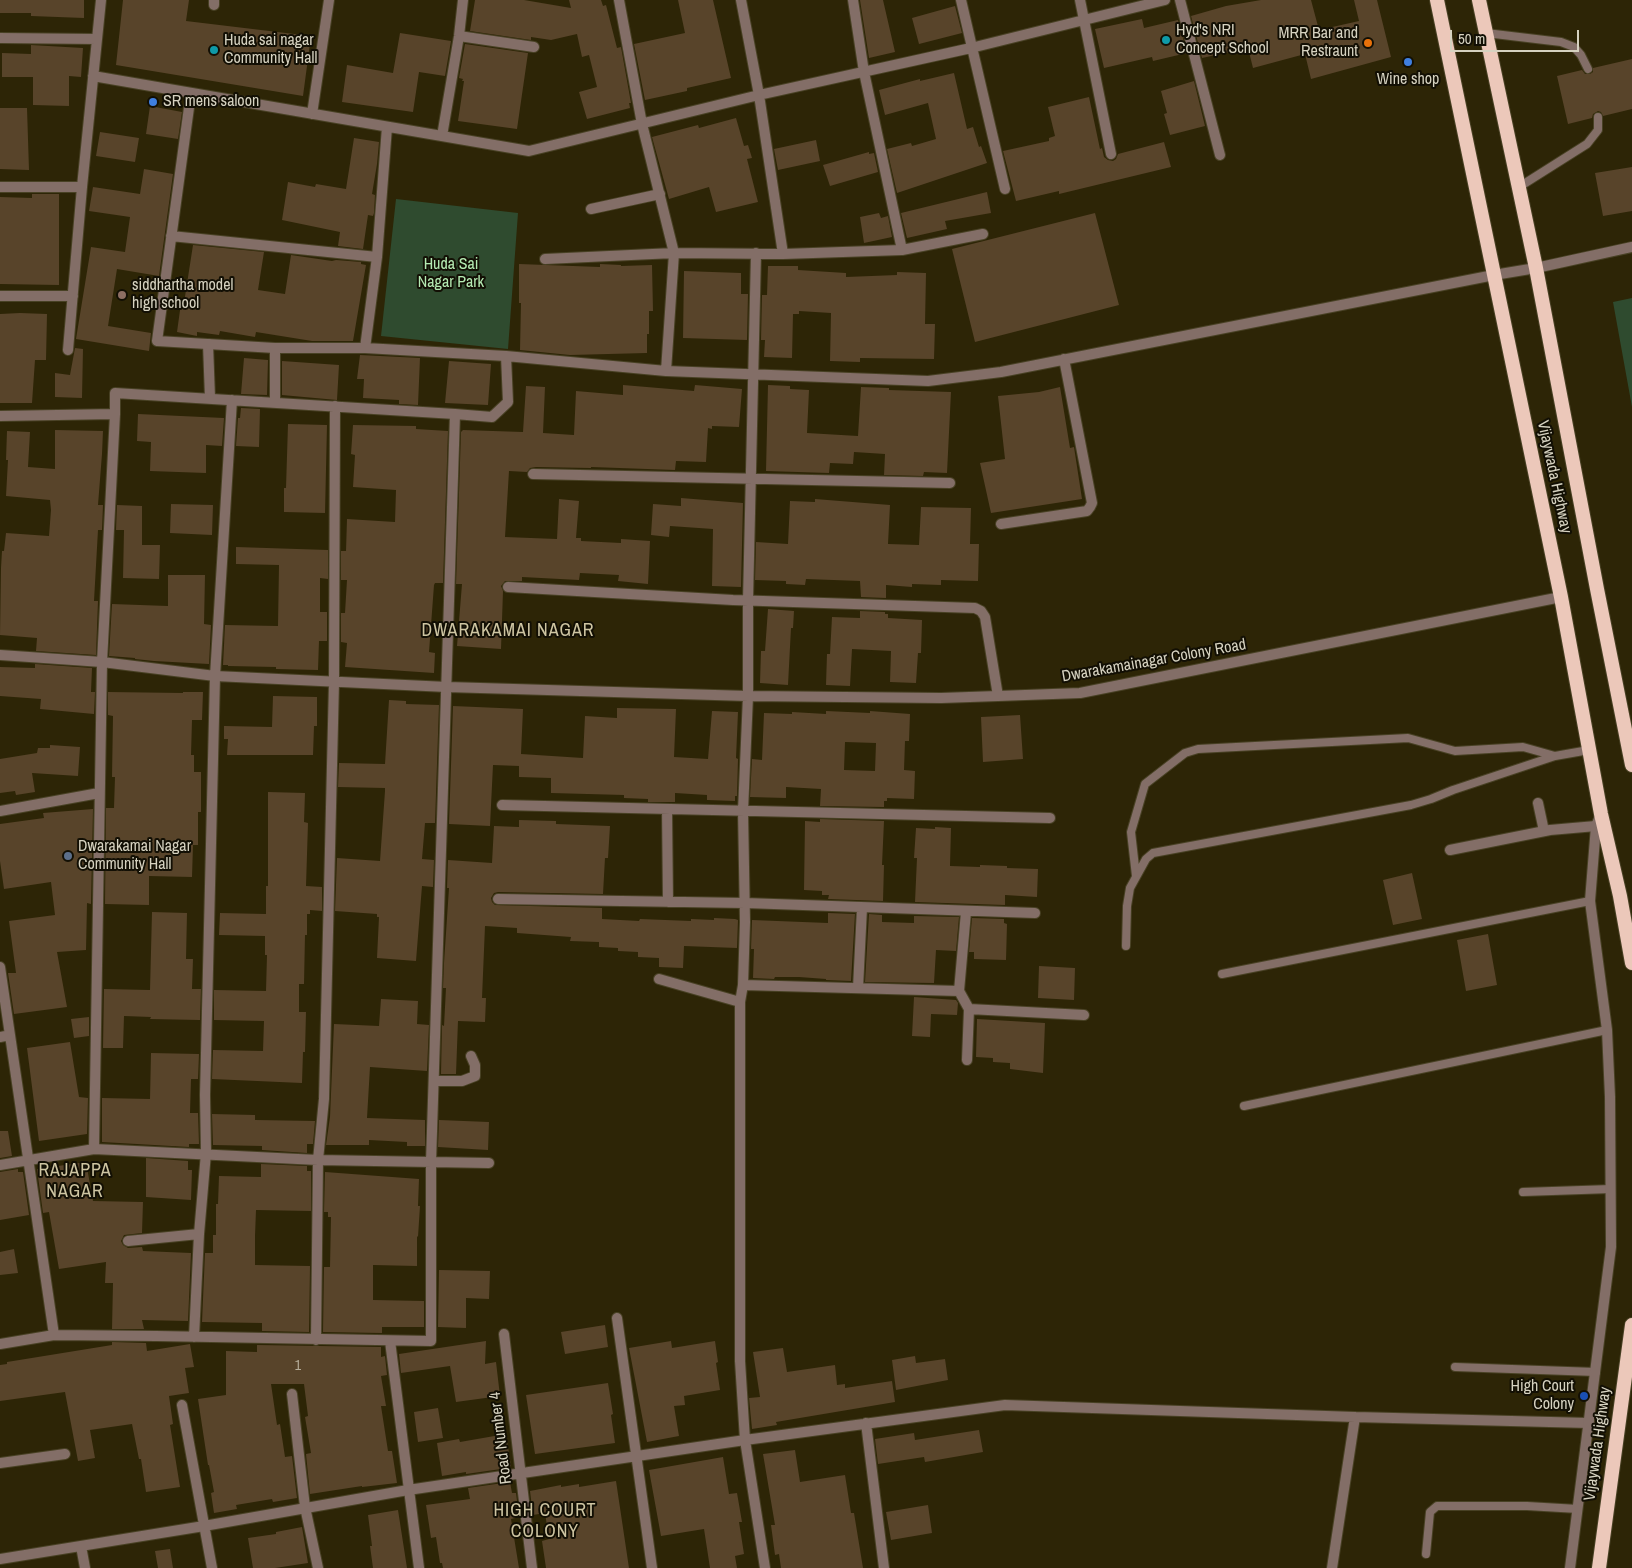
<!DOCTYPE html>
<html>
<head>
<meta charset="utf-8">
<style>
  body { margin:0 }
  #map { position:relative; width:1632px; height:1568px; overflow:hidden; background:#2d2506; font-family:"Archivo Narrow",sans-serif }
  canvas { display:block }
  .scale { position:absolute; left:1450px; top:30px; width:129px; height:22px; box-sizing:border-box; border:2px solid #d6d2c0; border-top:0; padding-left:6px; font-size:15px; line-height:18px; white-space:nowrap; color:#d6d2c0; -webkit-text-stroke:4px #120f04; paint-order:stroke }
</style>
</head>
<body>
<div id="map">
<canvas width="1632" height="1568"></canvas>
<div class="scale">50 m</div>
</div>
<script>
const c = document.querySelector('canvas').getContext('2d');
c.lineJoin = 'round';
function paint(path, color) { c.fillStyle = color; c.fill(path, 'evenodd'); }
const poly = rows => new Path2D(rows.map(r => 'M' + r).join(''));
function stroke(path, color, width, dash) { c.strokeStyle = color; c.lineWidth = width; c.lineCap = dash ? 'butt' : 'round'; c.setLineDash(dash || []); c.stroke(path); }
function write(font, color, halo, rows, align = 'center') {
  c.font = font + ' "Archivo Narrow",sans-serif'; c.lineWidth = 4; c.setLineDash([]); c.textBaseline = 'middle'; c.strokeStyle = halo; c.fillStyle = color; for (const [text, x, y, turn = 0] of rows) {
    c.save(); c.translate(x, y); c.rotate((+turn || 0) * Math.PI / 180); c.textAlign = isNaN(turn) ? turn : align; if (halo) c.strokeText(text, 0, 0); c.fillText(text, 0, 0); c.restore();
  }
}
paint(poly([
  [396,199,518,213,508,349,381,336],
  [1632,298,1632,407,1613,302]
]), '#2f4b2f');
paint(poly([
  [0,0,84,0,84,18,31,16,31,13,0,13],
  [123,0,189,0,186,21,311,36,303,96,116,65],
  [475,0,524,0,571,8,569,0,601,0,603,6,606,5,617,48,621,47,631,103,629,103,630,108,587,119,579,92,597,87,589,55,582,57,577,34,551,40,531,37,531,40,470,31],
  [678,0,713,0,731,78,687,88,687,91,645,100,634,44,685,33],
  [860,0,883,0,895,52,869,58],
  [1261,0,1311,0,1319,30,1359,21,1354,0,1377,0,1391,57,1311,79,1305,54,1253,68,1248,48,1202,58,1191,16,1226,6],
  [955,6,962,33,919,44,912,18],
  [1142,19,1144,28,1178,20,1187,53,1153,61,1152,57,1104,68,1095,29],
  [400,33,451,41,445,76,419,72,413,112,342,102,347,65,393,73],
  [465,44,528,53,517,129,458,121,464,81,462,81,463,79,459,78],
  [31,45,83,48,81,77,69,76,69,106,33,105,33,77,2,77,2,53,31,54],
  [1632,59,1632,109,1603,116,1601,112,1598,111,1593,114,1592,118,1568,124,1557,76,1582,70,1585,74,1590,74,1593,72,1593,68],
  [954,73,967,129,973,127,979,147,981,146,987,163,897,193,887,149,911,143,912,146,936,139,928,103,885,115,879,90,920,79,920,81],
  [1194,81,1205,126,1170,135,1164,114,1167,113,1161,91],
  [1089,97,1100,149,1102,148,1104,157,1108,160,1113,161,1116,159,1118,154,1164,142,1171,167,1059,194,1059,191,1016,201,1003,151,1049,141,1049,138,1055,136,1048,107],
  [150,106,182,112,178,139,146,134],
  [0,108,27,108,29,170,0,169],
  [736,118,744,146,748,145,752,158,747,159,758,202,716,212,709,187,669,199,652,137,698,125,699,128],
  [100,132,139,138,135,162,96,156],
  [354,138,379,142,377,164,372,194,375,195,374,213,373,216,368,215,363,249,338,246,340,232,282,220,288,182,315,187,316,184,346,189],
  [816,140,820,161,778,170,774,149],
  [869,152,869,154,874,153,878,172,830,186,823,165],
  [1632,167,1632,211,1603,216,1595,173],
  [144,169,173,174,159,276,117,269,108,326,151,333,149,351,76,339,91,247,125,252,130,217,89,211,93,187,140,194],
  [987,192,991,213,945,221,947,229,907,238,901,213],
  [32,194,59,194,59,285,0,284,0,197,32,198],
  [879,213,881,218,888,216,892,237,864,243,860,217],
  [1095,213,1119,305,975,342,952,249],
  [193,245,264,252,258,290,285,294,291,255,332,261,336,260,361,262,361,264,366,265,353,341,312,341,256,332,255,337,220,331,219,335,197,332,197,336,177,332,181,303,184,303],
  [519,264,600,267,600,264,621,265,621,266,652,265,653,311,649,311,649,334,647,334,647,353,570,355,520,350,521,303,519,303],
  [768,266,798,266,798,270,846,273,846,277,897,275,897,272,926,273,925,324,935,324,934,359,860,358,860,362,830,361,831,313,799,311,799,314,793,314,792,358,764,357,765,340,761,340,762,295,767,295],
  [684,271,741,273,741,294,748,294,747,340,683,338],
  [20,313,47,314,46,360,35,360,32,403,0,403,0,314],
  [75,348,83,349,82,398,55,397,55,373,70,375],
  [360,355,420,358,418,405,399,404,399,400,363,398,364,379,357,379],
  [244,358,268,360,267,395,241,394],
  [282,361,339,365,337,400,282,395],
  [449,361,491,364,488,405,445,403],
  [623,385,694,391,695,385,742,389,739,427,712,426,712,429,708,428,706,462,676,461,675,470,591,467,591,468,536,467,530,468,527,472,509,471,505,537,557,539,559,499,579,501,576,538,581,538,581,541,621,543,621,539,650,541,648,584,618,581,619,575,580,573,579,580,522,577,522,581,505,581,501,586,503,591,501,649,457,646,462,584,456,584,461,432,463,430,523,432,526,386,545,387,543,433,574,435,576,391,623,395],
  [768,385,790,386,790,389,809,390,807,433,858,436,861,387,889,388,889,390,951,392,947,473,924,472,923,476,884,475,885,454,854,452,853,464,830,463,829,473,766,471],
  [1060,387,1070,448,1074,447,1082,499,991,513,980,463,1005,459,998,396,1039,392],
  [241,408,260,409,259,447,236,446,238,418,240,418],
  [138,414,224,418,222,446,206,445,206,473,150,471,151,442,137,441],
  [288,424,327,425,325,513,284,512,284,488,286,488],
  [353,425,416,426,416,429,448,431,443,583,435,583,434,585,429,652,435,653,434,673,345,667,347,643,341,642,341,613,345,613,347,580,341,580,341,551,346,551,347,519,395,522,396,490,353,487,355,455,351,454],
  [55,430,103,431,102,454,98,505,103,505,102,530,98,530,94,601,98,601,96,655,36,651,37,638,0,635,1,568,2,551,4,551,6,533,49,536,51,510,50,500,6,496,8,460,6,460,7,431,30,432,28,467,55,469],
  [681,498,743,503,741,587,712,586,713,529,670,526,669,537,651,535,653,504,681,506],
  [815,499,890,505,888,544,919,545,921,507,971,508,970,544,979,544,978,581,941,580,941,585,912,584,912,587,886,585,886,598,861,597,860,581,806,579,805,585,786,584,786,581,755,580,756,542,788,544,790,501,815,502],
  [171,504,213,505,212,535,170,533],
  [117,505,142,506,142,545,160,545,159,579,123,578,124,530,116,530],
  [236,547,328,550,328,579,320,578,320,612,327,612,327,641,319,641,318,670,276,669,276,667,228,666,228,665,223,665,225,625,278,626,279,565,236,564],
  [168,575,205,575,204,624,211,625,209,664,154,661,135,659,135,658,109,656,112,604,168,606],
  [768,609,794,611,793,628,791,628,788,685,760,683,761,651,765,651],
  [860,611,885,612,885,614,888,614,888,618,922,620,921,653,918,653,916,683,890,682,891,651,852,649,850,686,826,685,827,654,830,654,832,617,860,618],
  [35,664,92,668,91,692,95,692,94,714,40,709,41,699,0,696,0,667,35,668],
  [108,692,183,693,183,692,203,692,202,720,192,720,191,755,194,755,194,772,201,772,201,812,198,812,198,845,193,845,192,877,149,876,149,905,105,904,106,808,114,808,115,777,112,777,113,716,108,715],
  [273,696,317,697,317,726,314,726,313,755,227,755,228,739,224,739,224,726,272,727],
  [389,700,406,701,406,704,439,705,435,823,425,823,422,859,434,860,433,887,422,886,416,961,377,958,379,917,377,917,377,914,335,911,337,858,380,861,385,791,385,788,338,787,339,763,385,764],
  [453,706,523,709,521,754,583,758,585,716,617,718,617,708,676,709,674,757,708,759,712,711,738,712,736,758,738,759,737,796,735,796,735,801,707,800,707,795,675,793,675,802,648,802,648,799,624,798,624,795,551,793,551,778,519,777,519,766,493,765,490,826,449,824],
  [826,711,870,713,870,711,910,714,909,741,905,741,904,770,915,771,914,799,887,798,887,801,884,801,884,807,820,806,821,789,786,787,786,798,750,797,752,759,762,760,764,713,792,714,792,712,826,714],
  [845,742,876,743,875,771,844,770],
  [1020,715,1023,759,983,762,981,717],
  [50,745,80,747,78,776,32,773,35,792,16,795,15,791,0,793,0,759,37,753,38,748,50,748],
  [268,792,305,793,304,822,308,823,306,886,322,887,322,911,310,910,310,914,307,914,307,935,305,935,304,984,299,984,299,1012,306,1012,305,1052,303,1052,302,1083,212,1079,213,1050,263,1051,264,1021,214,1020,214,990,266,991,267,955,265,955,265,936,219,935,220,913,266,914,266,886,268,886],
  [93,809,91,904,87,903,86,950,57,952,67,1007,14,1014,8,973,16,973,9,921,55,915,51,882,4,889,0,861,0,824,44,818,43,813],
  [820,819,884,821,882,865,884,865,883,901,828,899,829,895,822,895,822,891,804,890,805,821,820,822],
  [519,820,556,821,556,824,610,826,608,858,605,858,603,894,498,892,494,893,491,898,492,902,495,905,602,908,602,919,639,921,640,919,691,921,691,919,714,920,714,918,735,919,738,920,737,948,684,946,683,968,659,967,659,958,638,957,638,952,618,951,618,948,599,947,599,942,570,941,571,937,517,933,517,928,485,926,482,998,486,998,485,1022,458,1021,456,1074,441,1074,442,1025,444,1026,446,988,443,988,444,963,449,888,447,888,448,860,492,863,494,826,519,827],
  [935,827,951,828,950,866,980,867,980,865,1007,866,1007,868,1038,869,1037,897,1005,895,1005,905,915,902,917,858,914,858,916,828,935,829],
  [1412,873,1422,919,1393,925,1383,880],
  [152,912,187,913,186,959,193,959,192,989,201,989,200,1020,150,1019,151,1017,124,1016,123,1048,103,1048,104,989,150,990],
  [828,913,855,914,851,981,826,980,826,979,799,977,775,977,774,979,753,978,754,949,751,949,752,920,828,923],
  [869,914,882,915,882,922,914,923,914,916,959,917,956,951,936,950,934,983,865,982],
  [972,918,1004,919,1004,923,1007,924,1006,960,974,959,974,952,969,952],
  [1488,934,1497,985,1466,991,1457,940],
  [1039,966,1075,968,1074,1000,1038,998],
  [914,997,956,1000,958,1003,957,1015,931,1014,930,1037,912,1036],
  [381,999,418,1001,417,1024,429,1025,427,1071,370,1067,367,1118,425,1120,425,1146,407,1146,407,1142,369,1140,369,1145,326,1145,330,1117,334,1024,379,1026],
  [89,1017,89,1036,74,1038,71,1019],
  [977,1019,1045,1023,1043,1073,1010,1069,1010,1063,993,1062,993,1058,976,1057],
  [70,1042,79,1097,88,1098,87,1134,39,1141,27,1048],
  [151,1053,199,1054,198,1079,191,1079,190,1113,198,1113,199,1144,189,1144,189,1147,102,1142,102,1098,150,1099],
  [212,1114,255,1115,255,1120,315,1121,313,1144,307,1144,307,1153,262,1150,262,1146,213,1145],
  [439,1120,489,1122,488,1150,438,1147],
  [0,1131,8,1131,12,1156,0,1158],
  [146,1158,188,1161,188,1170,192,1170,191,1200,146,1197],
  [86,1162,93,1201,143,1202,142,1233,124,1235,121,1241,123,1245,128,1248,142,1247,143,1251,191,1253,188,1321,142,1320,144,1329,112,1329,113,1283,105,1283,106,1262,59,1269,49,1212,43,1213,37,1169],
  [261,1164,307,1166,307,1171,311,1171,311,1211,256,1210,255,1236,255,1265,310,1266,309,1332,262,1331,262,1323,202,1322,205,1253,213,1253,213,1235,216,1235,216,1204,218,1204,219,1176,261,1177],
  [18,1169,18,1172,23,1172,29,1215,0,1220,0,1172],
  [325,1172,419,1179,418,1206,420,1206,418,1237,417,1236,417,1266,373,1265,373,1300,424,1301,424,1327,382,1327,382,1333,323,1332,324,1267,330,1267,331,1217,328,1217,328,1212,324,1212],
  [14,1249,18,1273,0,1275,0,1252],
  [439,1270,490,1271,489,1299,466,1298,466,1328,438,1327],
  [605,1325,608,1347,565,1354,561,1332],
  [486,1341,485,1364,496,1362,500,1396,456,1402,450,1366,401,1373,399,1354],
  [671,1341,672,1348,715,1341,718,1362,716,1363,720,1390,684,1396,685,1405,674,1406,679,1436,647,1442,629,1348],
  [112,1342,146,1343,147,1351,190,1344,194,1367,185,1368,189,1393,169,1396,173,1424,170,1425,180,1487,146,1492,141,1459,139,1459,132,1424,90,1430,95,1458,78,1461,65,1392,0,1401,0,1365,7,1364,7,1362,112,1345],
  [257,1345,381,1347,381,1357,385,1356,387,1375,381,1376,386,1406,381,1406,388,1451,392,1451,397,1483,362,1487,362,1486,310,1494,306,1454,311,1453,305,1417,308,1416,304,1384,271,1384,277,1425,280,1424,285,1457,292,1456,297,1498,273,1502,272,1499,236,1505,237,1509,214,1513,211,1493,214,1492,209,1465,208,1465,198,1399,226,1395,226,1351,257,1352],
  [783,1348,787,1372,835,1365,837,1385,845,1384,845,1388,892,1381,895,1402,776,1422,777,1425,752,1429,749,1398,760,1397,753,1352],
  [915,1356,916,1363,945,1359,948,1380,896,1390,892,1360],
  [608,1383,613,1414,611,1415,615,1443,535,1454,526,1395],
  [438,1408,443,1438,418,1442,414,1412],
  [979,1430,983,1452,925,1462,924,1457,878,1464,875,1439,914,1433,915,1440],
  [506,1434,511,1466,508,1467,508,1468,466,1474,466,1472,442,1476,437,1443,459,1439,460,1442],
  [795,1450,800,1482,845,1475,851,1513,854,1513,863,1568,781,1568,779,1554,775,1555,771,1525,775,1525,763,1454],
  [723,1457,729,1494,737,1493,742,1522,739,1522,744,1554,735,1556,737,1568,710,1568,704,1529,661,1536,649,1470],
  [616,1481,629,1568,546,1568,542,1541,549,1539,545,1513,533,1515,530,1491,561,1485,561,1487,579,1484,579,1487],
  [510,1482,512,1493,516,1493,519,1517,511,1519,519,1568,443,1568,442,1563,440,1563,436,1537,431,1538,426,1505,470,1499,468,1488],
  [928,1505,932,1533,891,1540,886,1512],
  [398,1510,407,1568,373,1568,370,1546,372,1546,368,1515],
  [302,1527,308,1563,275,1568,253,1568,248,1538,276,1534,276,1532],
  [170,1549,173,1568,158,1568,155,1551]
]), '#58442a');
const service = poly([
  [1486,33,1561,42,1574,47,1581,55,1588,69],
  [1519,187,1587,144,1598,130,1598,117],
  [1136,876,1131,832,1145,784,1185,753,1198,749,1408,738,1455,751,1523,747,1555,756,1589,750],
  [1126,946,1127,906,1130,888,1146,859,1153,853,1411,805,1431,799,1453,790,1555,756],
  [1222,974,1590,901],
  [1244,1106,1607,1030],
  [1523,1192,1611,1189],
  [1455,1367,1596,1372],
  [1426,1554,1430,1512,1437,1506,1527,1506,1578,1509]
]);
const pedestrian = poly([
  [208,344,210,398]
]);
const minor = poly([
  [619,0,642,124,674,253,666,371],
  [741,0,759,95,783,254],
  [853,0,864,72,902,250],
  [961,0,1005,189],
  [1080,0,1111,154],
  [1180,0,1220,155],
  [214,5,214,0],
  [459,36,534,47],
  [0,38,97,39],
  [93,76,529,151,759,95,971,48,1165,0],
  [191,93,157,341,275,348,365,348,506,356,666,371,928,381,1001,372,1494,275,1536,268,1632,247],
  [312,114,329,0],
  [442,136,459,36,463,0],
  [0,187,82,187],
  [591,209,660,194],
  [171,236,377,257],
  [756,253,748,600,748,696,743,811,745,922,743,985,740,1002,740,1361,745,1440,765,1568],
  [545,259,674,253,783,254,902,250,983,234],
  [0,296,73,296],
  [275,348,275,402],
  [365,348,377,257,387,127],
  [68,350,82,187,101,0],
  [455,414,492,417,508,402,506,356],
  [0,416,115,414],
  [533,474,950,483],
  [1001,524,1087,511,1090,507,1092,503,1064,359],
  [508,587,733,600,975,608,981,611,985,617,998,696],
  [0,655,102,662,215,676,447,687,748,696,941,698,998,696,1080,693,1561,597],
  [1538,803,1544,831],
  [502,805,1050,818],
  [667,809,668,902],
  [0,811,99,793],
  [1450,850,1550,830,1596,826],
  [498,899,745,903,1035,913],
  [0,967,54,1335],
  [659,979,740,1002],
  [743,985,959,991,966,912],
  [858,988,862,908],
  [959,991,969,1009,1084,1015],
  [0,1037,10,1035],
  [967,1060,969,1009],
  [434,1081,462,1081,475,1076,475,1065,471,1056],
  [0,1165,94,1149,318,1160,489,1163],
  [128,1241,199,1234],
  [617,1318,652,1568],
  [504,1334,532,1568],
  [194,1337,199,1234,206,1153,205,1095,215,676,232,400],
  [316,1340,318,1160,324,1099,334,682,335,406],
  [390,1341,419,1568],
  [0,1344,54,1335,156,1336,431,1341,431,1162,455,414,115,393,115,414,102,662,94,1149],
  [292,1394,305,1507,318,1568],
  [182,1405,212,1568],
  [866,1423,884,1568],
  [0,1463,65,1454],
  [81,1546,85,1568],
  [0,1559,204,1526,408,1490,745,1440,1005,1405,1355,1417,1589,1423],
  [1332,1568,1355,1417]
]);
const tertiary = poly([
  [1570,1568,1611,1247,1610,1097,1607,1030,1590,901,1596,826,1601,814]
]);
const trunk = poly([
  [1437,0,1561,597,1601,814,1620,896,1632,963],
  [1479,0,1536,268,1597,589,1632,765],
  [1599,1568,1632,1325]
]);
stroke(service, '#484124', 10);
stroke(pedestrian, '#484124', 12);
stroke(minor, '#484124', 12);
stroke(tertiary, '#484124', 12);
stroke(trunk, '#484124', 16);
stroke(service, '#836e67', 8);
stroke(pedestrian, '#836e67', 10);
stroke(minor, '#836e67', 10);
stroke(tertiary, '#836e67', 10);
stroke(trunk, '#ecc8ba', 14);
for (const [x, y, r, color] of [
  [1166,40,5,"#0f9aa8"],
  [1368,43,5,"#e8710a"],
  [214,50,5,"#0f9aa8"],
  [1408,62,5,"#3f7fe0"],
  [153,102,5,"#3f7fe0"],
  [122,295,5,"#8d6e63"],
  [68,856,5,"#5c6f8a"],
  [1584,1396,5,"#1a4fb4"]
]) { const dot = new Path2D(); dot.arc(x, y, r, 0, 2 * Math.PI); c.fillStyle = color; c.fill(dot); stroke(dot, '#120f04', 2); }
write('14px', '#b6ae9a', null, [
  ["1",298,1366]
]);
write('16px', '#d6d2c0', '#120f04', [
  ["Hyd's NRI",1176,31],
  ["Concept School",1176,49],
  ["MRR Bar and",1358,34,"right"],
  ["Restraunt",1358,52,"right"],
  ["Huda sai nagar",224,41],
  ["Community Hall",224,59],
  ["Wine shop",1408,80,"center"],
  ["SR mens saloon",163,102],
  ["siddhartha model",132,286],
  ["high school",132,304],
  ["Dwarakamai Nagar",78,847],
  ["Community Hall",78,865],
  ["High Court",1574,1387,"right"],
  ["Colony",1574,1405,"right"]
], 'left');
write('16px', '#b4eab2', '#120f04', [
  ["Huda Sai",451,265],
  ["Nagar Park",451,283]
]);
write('16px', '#d6d2c0', '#120f04', [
  ["Vijaywada Highway",1554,477,78],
  ["Dwarakamainagar Colony Road",1154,661,-10],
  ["Road Number 4",501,1438,-97],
  ["Vijaywada Highway",1598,1444,-82]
]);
c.letterSpacing = '1px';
write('18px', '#cec5a2', '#120f04', [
  ["DWARAKAMAI NAGAR",508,631],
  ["RAJAPPA",75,1171],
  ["NAGAR",75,1192],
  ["HIGH COURT",545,1511],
  ["COLONY",545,1532]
]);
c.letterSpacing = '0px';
</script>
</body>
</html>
